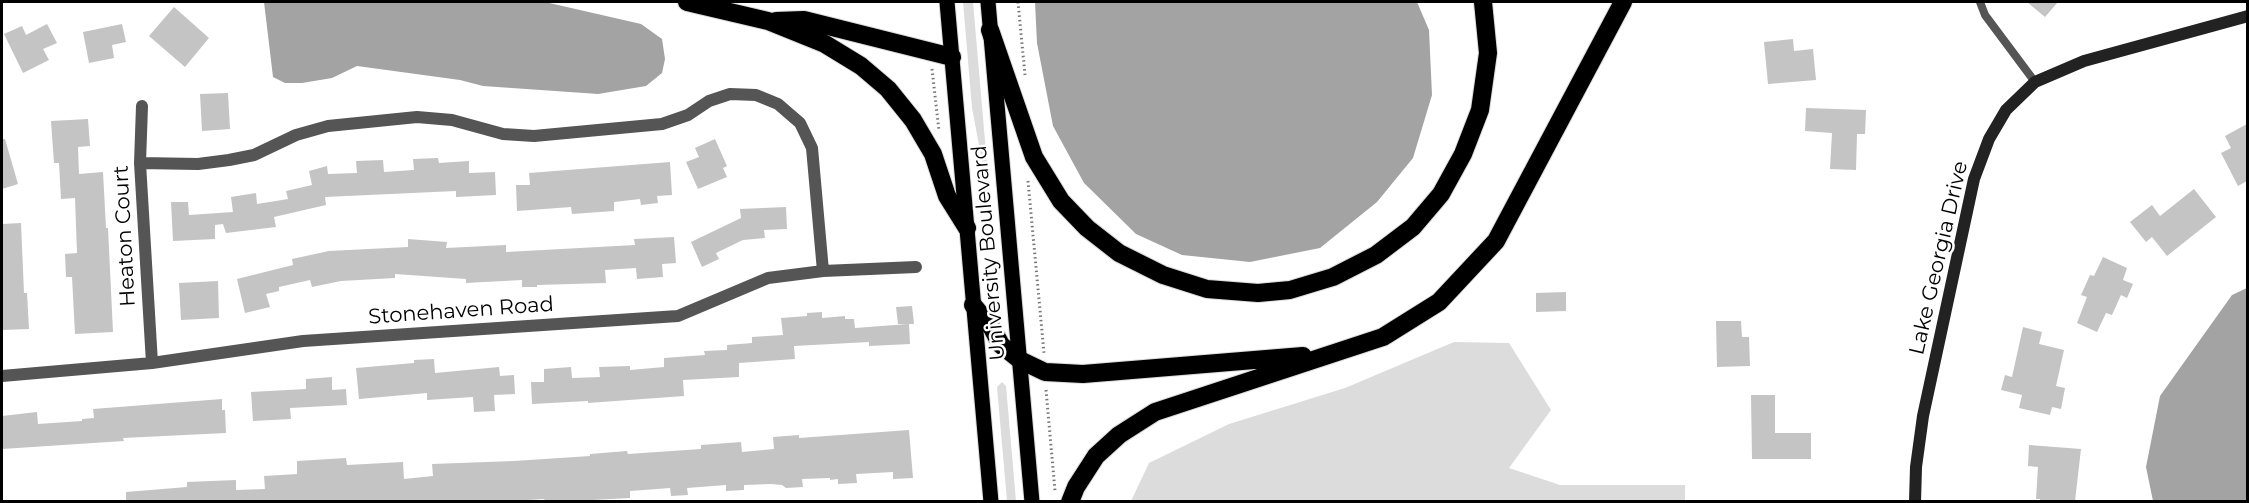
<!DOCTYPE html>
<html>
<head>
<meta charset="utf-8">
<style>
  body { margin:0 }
  #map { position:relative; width:2249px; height:503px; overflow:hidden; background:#fff; font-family:Montserrat,sans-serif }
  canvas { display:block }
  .frame { position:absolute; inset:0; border:3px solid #000; pointer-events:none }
</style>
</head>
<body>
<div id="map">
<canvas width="2249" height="503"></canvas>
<div class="frame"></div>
</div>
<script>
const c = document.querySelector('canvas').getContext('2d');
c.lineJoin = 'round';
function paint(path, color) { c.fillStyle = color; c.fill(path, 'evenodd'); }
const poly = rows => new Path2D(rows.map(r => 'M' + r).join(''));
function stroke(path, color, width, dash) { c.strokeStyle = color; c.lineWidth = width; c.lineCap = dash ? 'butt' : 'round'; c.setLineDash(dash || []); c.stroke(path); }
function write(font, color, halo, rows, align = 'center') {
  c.font = font + ' Montserrat,sans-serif'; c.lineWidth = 5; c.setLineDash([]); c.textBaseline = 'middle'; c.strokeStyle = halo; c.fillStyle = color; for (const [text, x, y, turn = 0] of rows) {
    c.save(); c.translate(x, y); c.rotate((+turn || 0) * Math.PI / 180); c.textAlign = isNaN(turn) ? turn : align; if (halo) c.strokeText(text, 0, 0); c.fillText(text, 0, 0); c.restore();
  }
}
paint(poly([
  [963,2,973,2,989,187,987,187,972,108],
  [1454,342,1509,343,1551,410,1509,468,1560,485,1685,485,1685,501,1131,501,1149,463,1229,424,1345,388],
  [1002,382,1006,386,1016,501,1007,501,997,387]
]), '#dcdcdc');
paint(poly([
  [264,2,545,2,641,24,662,39,665,59,662,73,646,86,598,94,483,86,460,80,357,66,332,78,302,83,285,83,273,77],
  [1035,2,1417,2,1429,30,1432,95,1413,158,1377,202,1320,248,1250,262,1182,255,1136,234,1084,183,1053,126,1037,43],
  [2247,288,2247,501,2153,501,2146,467,2160,396,2232,295]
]), '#a3a3a3');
paint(poly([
  [2027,2,2058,2,2045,17],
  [174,7,209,38,185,67,149,36],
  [47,24,57,43,43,49,49,60,23,73,4,34,22,26,26,35],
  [122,24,126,42,112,45,114,58,89,63,83,32],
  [1793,39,1794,51,1813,49,1816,80,1768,84,1764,42],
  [228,93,230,129,202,131,200,94],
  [1806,108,1866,110,1865,134,1857,134,1856,170,1830,169,1832,133,1805,131],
  [88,119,90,146,78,147,79,174,103,172,106,228,108,228,113,332,75,334,72,277,66,277,65,254,77,253,75,198,61,199,59,163,54,163,51,121],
  [2247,124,2247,181,2238,186,2221,153,2231,148,2225,136],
  [2,139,5,139,18,184,2,189],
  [715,139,727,166,723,168,727,177,698,189,686,162,699,157,695,148],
  [438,158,439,163,469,161,469,173,495,172,496,195,456,197,456,191,325,197,326,205,274,217,276,227,226,233,223,224,215,225,215,239,173,241,171,202,188,202,189,215,233,212,231,197,256,193,257,204,288,199,286,191,312,185,309,171,327,166,328,174,357,173,356,161,383,160,384,172,414,170,413,159],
  [670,162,672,195,657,196,658,203,641,205,640,199,614,202,614,211,572,214,571,207,517,211,516,185,530,185,529,173],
  [2194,189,2216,217,2167,256,2152,237,2146,242,2130,222,2152,205,2160,216],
  [786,207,787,229,764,230,765,238,743,240,716,253,719,259,702,267,691,242,741,218,740,209],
  [21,223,24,293,27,293,29,329,2,330,2,224],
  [674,237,676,263,662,264,663,277,637,279,636,268,605,270,606,283,537,285,537,287,522,287,522,280,466,283,466,279,395,274,395,278,341,281,312,287,310,280,279,287,279,291,266,294,270,307,245,313,237,279,293,265,292,259,329,251,408,247,408,239,447,242,446,248,506,245,506,252,635,245,634,239],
  [2103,257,2127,268,2123,280,2133,284,2127,298,2121,295,2112,315,2106,313,2097,332,2077,323,2087,297,2081,295,2090,275,2094,276],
  [218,281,219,318,181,320,179,283],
  [1566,292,1566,311,1536,312,1536,293],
  [912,306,914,324,909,324,910,344,869,346,869,342,794,346,795,359,739,363,739,377,683,380,684,396,588,403,588,401,532,404,531,382,544,382,544,369,571,367,572,378,600,377,599,367,630,366,630,370,664,367,664,358,705,355,704,351,727,350,727,345,752,343,752,337,783,335,781,318,807,316,807,313,822,312,822,318,845,316,845,319,854,319,855,328,908,324,898,324,896,307],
  [1716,321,1741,321,1742,337,1749,337,1750,366,1717,367],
  [2023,327,2042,332,2039,344,2064,350,2056,386,2065,388,2061,409,2052,407,2050,415,2019,408,2022,395,2001,390,2005,375,2012,377],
  [434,359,435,373,499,367,500,376,514,375,515,394,494,395,495,411,474,412,473,397,427,400,427,393,359,399,356,368,414,363,414,360],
  [332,377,332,390,346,389,347,405,290,408,291,419,253,421,251,392,306,389,306,379],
  [1751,395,1775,395,1775,433,1811,433,1811,459,1752,459],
  [222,399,222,410,225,410,226,433,123,438,124,441,2,449,2,416,37,412,38,424,82,421,82,419,94,418,93,409],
  [909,430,913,478,893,479,893,472,856,474,857,483,838,484,838,479,830,480,830,478,802,479,803,487,786,488,782,485,771,484,744,485,744,490,726,491,726,485,687,488,688,495,671,496,670,488,630,491,630,498,573,501,548,501,543,499,512,501,126,501,126,492,187,487,187,482,236,480,236,490,265,489,264,476,297,474,297,461,346,458,347,465,403,462,404,479,433,476,432,464,514,461,590,456,590,454,627,451,628,454,701,449,701,445,741,442,742,452,774,449,773,437,799,435,799,438],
  [2029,445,2081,449,2075,501,2040,501,2040,499,2036,499,2038,467,2028,466]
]), '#c4c4c4');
const primary = poly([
  [947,2,991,502],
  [988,2,1032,502]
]);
const highway = poly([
  [687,2,768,21,825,44,861,66,888,89,913,120,933,154,947,196,967,228],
  [776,21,804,20,952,57],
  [990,30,1034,157,1061,201,1087,228,1119,253,1163,275,1207,289,1258,293,1290,290,1333,277,1376,255,1413,227,1441,194,1463,154,1480,110,1488,53,1483,2],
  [973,305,992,328,1001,345,1020,360,1045,372,1083,374,1303,356],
  [1070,502,1076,487,1096,456,1119,435,1155,412,1383,337,1439,302,1496,241,1623,2]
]);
stroke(primary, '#dbdbdb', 17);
stroke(highway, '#dbdbdb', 20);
stroke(poly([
  [1018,2,1025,75],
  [932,69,939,131],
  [1028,181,1044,353],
  [1046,390,1055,491]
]), '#777', 3, [1.5, 3]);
stroke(poly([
  [1980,2,1985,15,2035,82]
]), '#555', 8);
stroke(poly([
  [142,106,140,163,152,363],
  [140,163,198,164,229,160,254,155,296,135,328,126,417,117,452,120,503,134,534,136,662,124,688,115,709,101,730,94,756,95,778,104,800,123,812,148,823,271],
  [2,376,152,363,303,341,678,316,768,278,823,271,916,267]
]), '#555', 12);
stroke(poly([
  [1915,502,1916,467,1923,416,1974,179,1989,139,2006,110,2035,82,2084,61,2248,16]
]), '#222', 12);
stroke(primary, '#000', 15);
stroke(highway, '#000', 18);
write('21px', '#000', '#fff', [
  ["Heaton Court",125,236,-93],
  ["University Boulevard",989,253,-95],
  ["Lake Georgia Drive",1939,258,-77],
  ["Stonehaven Road",461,311,-4]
]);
</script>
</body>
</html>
